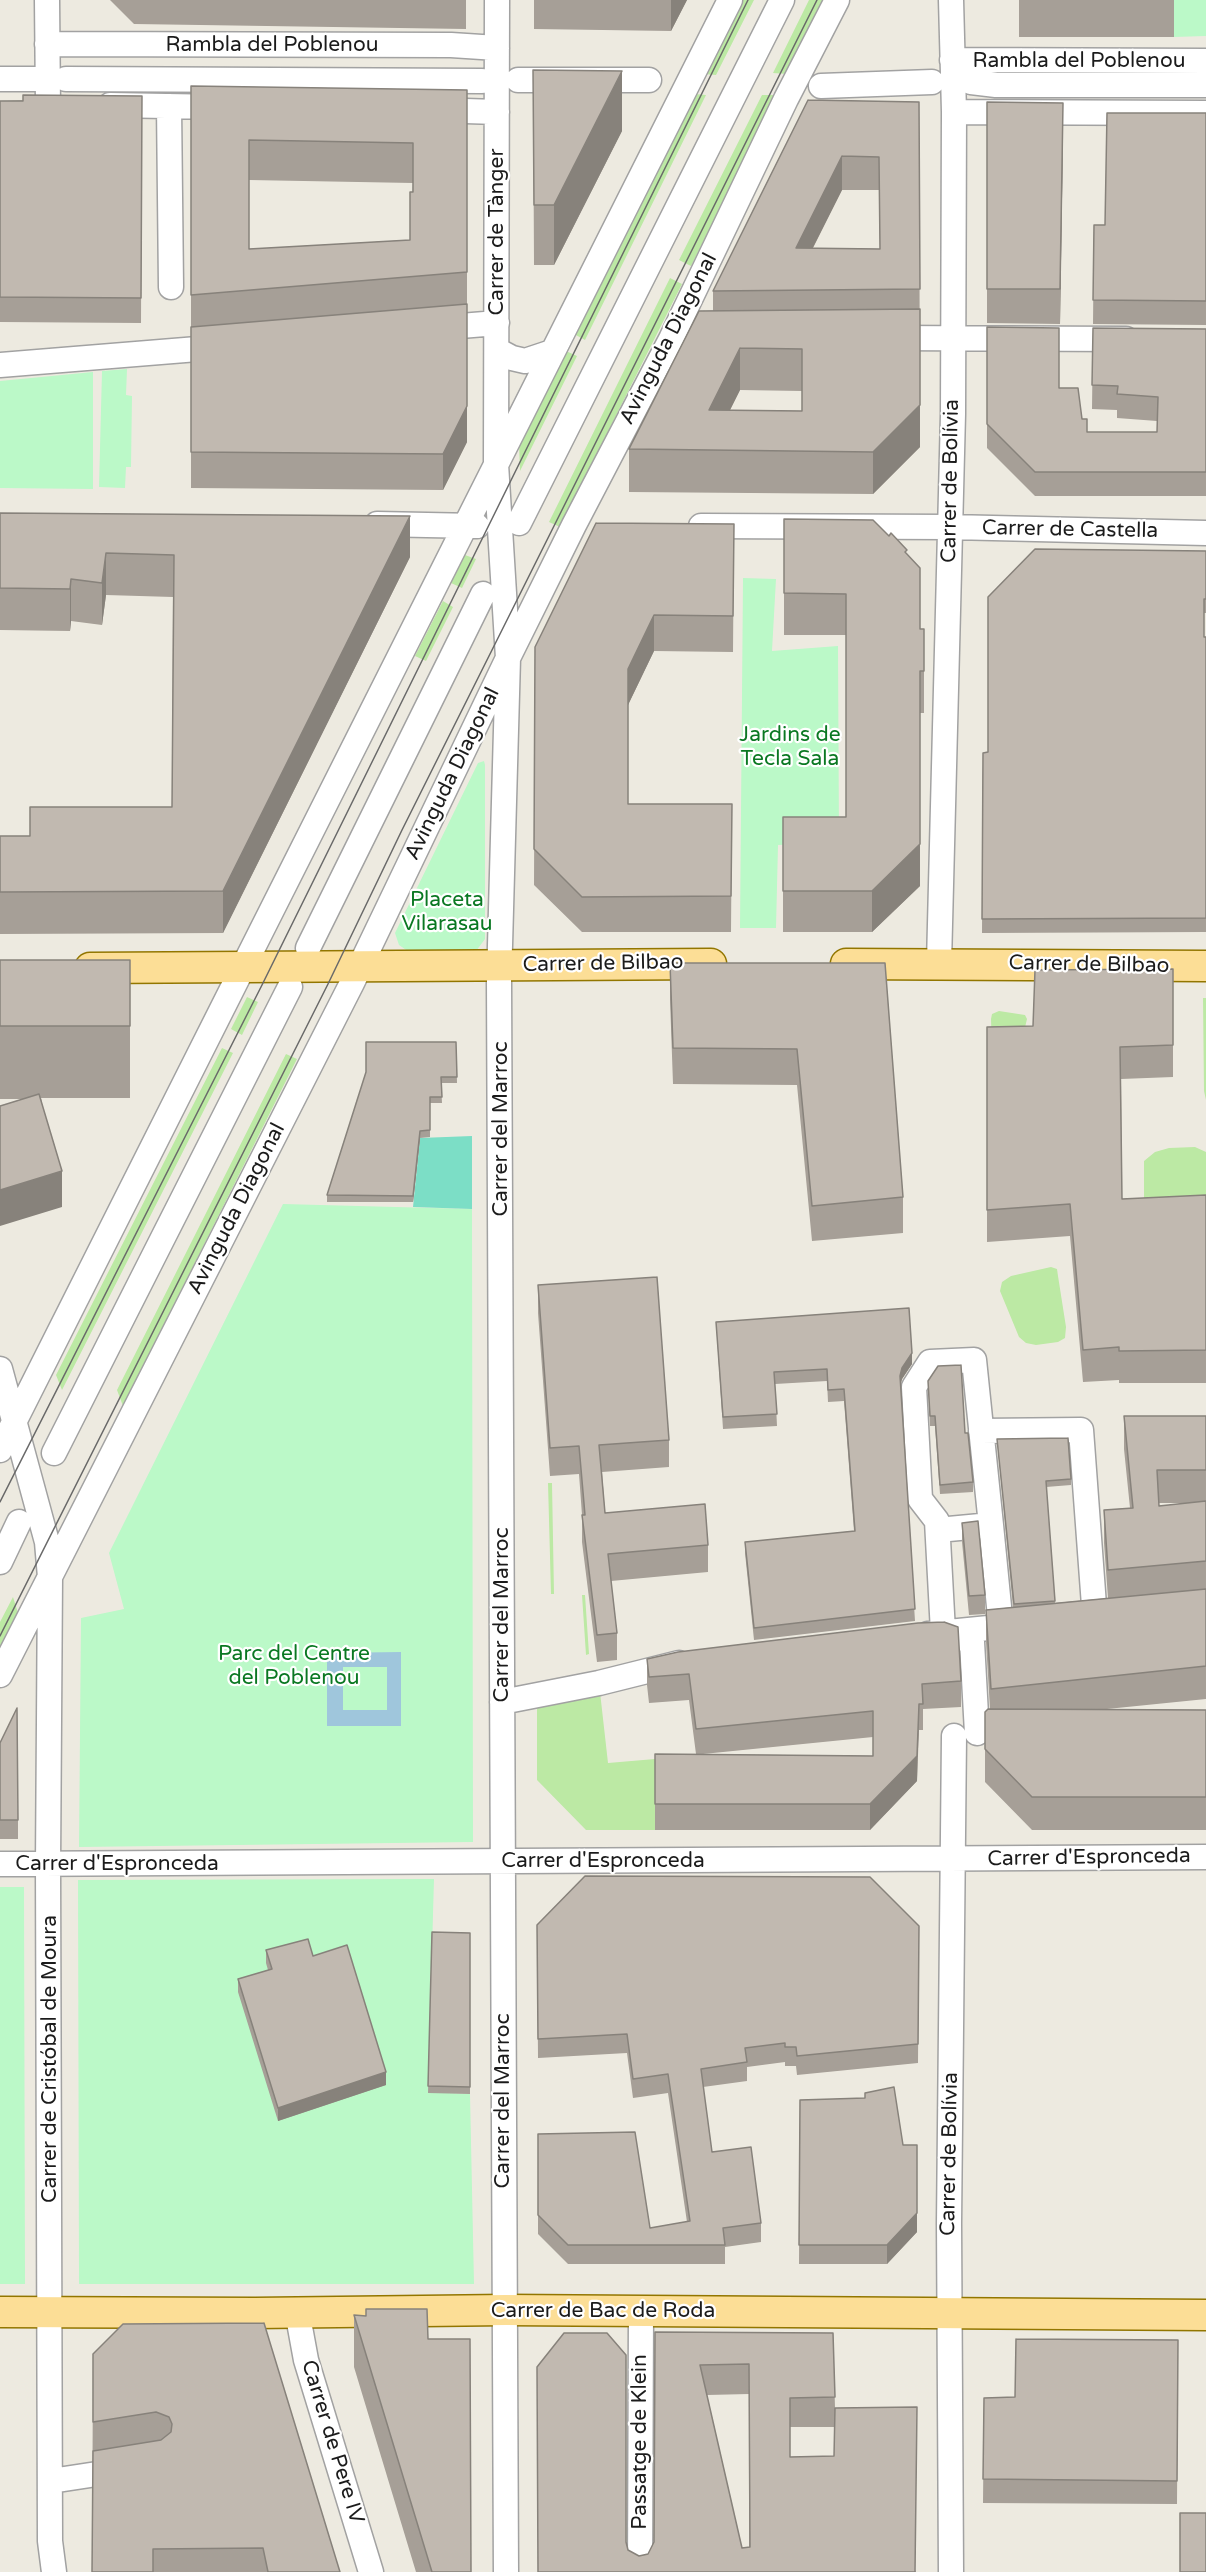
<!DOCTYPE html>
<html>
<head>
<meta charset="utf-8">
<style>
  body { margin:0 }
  canvas { display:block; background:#edeae0 }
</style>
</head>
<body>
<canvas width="1206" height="2572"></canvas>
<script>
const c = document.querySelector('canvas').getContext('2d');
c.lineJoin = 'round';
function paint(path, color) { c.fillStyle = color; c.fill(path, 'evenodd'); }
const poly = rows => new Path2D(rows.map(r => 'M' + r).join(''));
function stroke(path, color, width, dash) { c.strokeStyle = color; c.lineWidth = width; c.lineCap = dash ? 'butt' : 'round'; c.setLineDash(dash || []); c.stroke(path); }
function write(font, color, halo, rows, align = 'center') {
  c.font = font + ' "Varela Round",sans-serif'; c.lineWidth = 4.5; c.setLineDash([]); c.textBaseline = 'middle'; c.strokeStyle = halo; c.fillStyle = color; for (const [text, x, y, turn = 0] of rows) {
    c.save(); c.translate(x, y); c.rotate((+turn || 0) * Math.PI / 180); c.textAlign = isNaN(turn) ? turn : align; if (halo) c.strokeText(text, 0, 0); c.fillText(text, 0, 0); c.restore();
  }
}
paint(poly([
  [741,0,754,0,716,75,704,74],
  [809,0,824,0,787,74,773,73],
  [694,94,706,95,585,340,574,334],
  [762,95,777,95,691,266,679,260],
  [670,278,682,284,560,527,549,522],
  [566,351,577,356,520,471,519,444],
  [465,555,476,559,462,588,451,583],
  [443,601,453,607,426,661,415,656],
  [247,997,258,1002,242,1035,231,1029],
  [1203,998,1206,998,1206,1100,1204,1091],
  [999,1011,1025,1015,1027,1019,1020,1048,992,1050,991,1019,992,1014],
  [222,1048,233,1053,62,1390,56,1375],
  [286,1054,297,1059,123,1406,117,1390],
  [1195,1147,1206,1152,1206,1221,1144,1215,1144,1161,1155,1152,1169,1148],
  [1051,1267,1057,1269,1058,1276,1066,1327,1065,1338,1058,1342,1036,1345,1026,1343,1019,1337,1000,1291,1002,1282,1011,1276],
  [548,1483,552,1483,554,1594,551,1594],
  [582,1595,585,1595,589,1654,586,1655],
  [13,1597,18,1613,0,1650,0,1622],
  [600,1692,608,1763,655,1759,655,1830,586,1830,537,1780,537,1704]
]), '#bce9a4');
paint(poly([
  [1174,0,1206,0,1206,36,1174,37],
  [127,369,126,395,132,396,131,467,126,467,125,488,99,487,102,371],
  [93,372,93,489,0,488,0,381],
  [743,578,776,579,772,651,838,646,839,842,778,845,776,928,740,928],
  [484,761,485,765,485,939,476,951,412,954,399,945,395,933,478,763],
  [283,1204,472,1209,473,1842,79,1847,81,1618,124,1609,109,1553],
  [434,1879,428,2092,470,2094,474,2284,79,2284,78,1880],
  [0,1887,24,1887,25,2284,0,2284]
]), '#bbf9c8');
paint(poly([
  [472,1136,472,1209,413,1207,420,1138]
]), '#7cdec6');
paint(poly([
  [401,1652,401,1726,327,1726,327,1653],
  [387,1667,387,1710,343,1710,343,1667]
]), '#9fc6dc');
const minor = poly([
  [47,0,48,105],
  [497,0,496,464,508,658,499,981,506,2572],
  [47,44,451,45,497,48],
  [952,60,1206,61],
  [0,79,37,79],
  [66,79,482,81],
  [518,80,649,80],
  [971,82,996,85,1206,85],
  [821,86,932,82],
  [110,105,222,107],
  [169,106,171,287],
  [434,110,497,112],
  [954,112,1206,113],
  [436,328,497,323],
  [887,338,1126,339],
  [497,350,512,358,525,361,552,352],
  [0,365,222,347],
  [519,523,782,0],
  [377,524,477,526],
  [701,526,950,527,1206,533],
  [308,948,483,594],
  [939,963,953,414,954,112,951,0],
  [0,1369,47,1542,50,1577,48,1864,50,2541,54,2572],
  [981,1431,1081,1430,1095,1619],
  [0,1450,730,0],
  [54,1453,290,987],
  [991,1525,1001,1627],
  [938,1530,991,1525,974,1360,930,1362,914,1387,920,1499,937,1521,943,1632,972,1642,977,1733],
  [0,1562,19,1522],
  [928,1634,1019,1625],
  [0,1675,352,983,508,658,574,525,671,339,786,99,837,0],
  [502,1702,599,1683,679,1663],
  [0,1864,1206,1857],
  [297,2311,306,2360,371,2572],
  [51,2481,123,2470],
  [640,2572,641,2312],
  [951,2572,949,2223,954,1736]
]);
const major = poly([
  [846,964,1206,966],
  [90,968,711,964],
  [0,2312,255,2313,506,2310,1206,2315]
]);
stroke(minor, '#a2a2a2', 27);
stroke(major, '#927600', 33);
stroke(minor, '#fff', 24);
stroke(major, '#fcde96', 30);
stroke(poly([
  [0,1502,262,985,748,0],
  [0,1636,328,984,402,830,817,0]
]), '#696969', 1.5);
paint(poly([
  [110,0,466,0,466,29,134,24],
  [534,0,687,0,671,31,534,29],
  [1019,0,1174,0,1174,37,1019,37],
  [533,70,622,131,554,265,534,265],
  [191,86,467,90,467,442,443,490,191,488],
  [249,180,413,183,410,240,249,249],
  [142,96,141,323,0,322,0,101],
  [808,100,919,102,920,447,873,494,629,492,629,449,713,311,713,291],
  [842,190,879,190,880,249,813,248],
  [740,390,802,391,802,411,730,410],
  [987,102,1063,137,1060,324,987,323],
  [1206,113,1206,325,1093,324,1094,225,1105,225],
  [987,327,1059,388,1082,419,1087,432,1157,432,1157,421,1117,418,1117,410,1092,409,1093,328,1206,329,1206,496,1035,496,987,448],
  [0,513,410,557,223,933,0,934,0,836,30,836,172,807,173,597,106,595,102,625,71,621,70,631,0,630],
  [784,519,907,555,920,629,924,629,924,713,920,713,920,886,872,932,783,932,783,817,846,817,846,635,784,635],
  [734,524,733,652,654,651,628,705,628,804,732,804,731,932,582,932,534,885,535,647],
  [1206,551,1206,613,1204,613,1204,637,1206,637,1206,932,982,933,983,753,988,752],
  [0,960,130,960,130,1098,41,1098,62,1207,24,1099,0,1099],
  [670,963,885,963,903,1197,903,1233,812,1241,797,1085,673,1084,670,999],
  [1173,969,1173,1077,1121,1079,1122,1199,1206,1195,1206,1383,1119,1383,1119,1380,1083,1382,1070,1236,987,1242,987,1027,1033,1026],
  [456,1042,457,1083,441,1083,442,1103,430,1103,430,1137,420,1138,413,1202,327,1202,327,1195],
  [538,1285,669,1440,669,1467,602,1472,605,1513,708,1545,708,1572,611,1581,617,1633,617,1660,597,1662,582,1542,582,1515,579,1474,550,1476,538,1313],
  [716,1322,912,1364,902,1379,900,1385,915,1621,754,1640,745,1553,745,1542,854,1531,844,1401,828,1402,827,1381,775,1384,777,1426,723,1429],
  [928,1381,965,1433,973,1482,973,1492,940,1494,935,1426,930,1426],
  [1124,1416,1206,1416,1206,1699,1107,1709,1206,1710,1206,1830,1032,1830,985,1782,985,1712,990,1709,986,1642,986,1610,1013,1607,997,1439,1071,1479,1071,1485,1046,1487,1055,1603,1108,1598,1104,1543,1104,1510,1130,1508,1124,1449],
  [1159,1503,1192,1503,1159,1506],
  [962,1523,985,1595,985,1614,969,1615,962,1542],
  [647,1659,961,1681,961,1707,923,1709,923,1730,919,1730,917,1781,870,1830,655,1830,655,1754,696,1754,689,1700,649,1703,647,1685],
  [873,1737,873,1756,703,1754],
  [0,1743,18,1820,18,1839,0,1839],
  [537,1925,919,1926,918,2063,797,2075,796,2066,785,2066,785,2062,747,2067,747,2081,703,2087,712,2152,761,2223,761,2242,725,2247,725,2264,568,2264,538,2234,538,2134,650,2228,687,2222,668,2093,633,2098,627,2053,538,2058],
  [432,1932,470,1933,470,2094,428,2093],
  [266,1950,313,1956,386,2085,278,2121,238,1992,238,1979,268,1970,266,1963],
  [865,2093,917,2232,887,2264,799,2264,800,2100,865,2098],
  [354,2315,428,2339,471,2572,416,2572,354,2367],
  [123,2324,340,2572,92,2572,93,2354],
  [655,2332,833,2333,835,2408,916,2572,538,2572,626,2543,628,2550,639,2556,648,2554,654,2542],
  [749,2394,749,2547,742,2548,707,2395],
  [790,2427,834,2427,834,2456,790,2457],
  [1178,2340,1177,2504,983,2503,984,2398,1015,2397]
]), '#a69f97');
paint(poly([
  [671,0,687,0,671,31],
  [622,71,622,131,554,265,554,205],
  [1063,103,1063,137,1060,324,1060,289],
  [842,156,842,190,796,281,796,248],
  [740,348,740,390,710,450,709,410],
  [920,405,920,447,873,494,873,452],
  [467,406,467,442,443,490,443,454],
  [410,516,410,557,223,933,223,891],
  [106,553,106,595,102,625,102,583],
  [71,579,71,621,70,631,70,589],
  [654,615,654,651,628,705,628,669],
  [920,713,920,886,872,932,872,891],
  [420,1131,420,1138,413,1202,413,1196],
  [62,1171,62,1207,0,1226,0,1190],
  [912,1353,912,1364,902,1379,900,1388,900,1376,902,1368],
  [919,1704,917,1781,870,1830,870,1804],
  [386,2072,386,2085,278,2121,278,2108],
  [917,2145,917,2232,887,2264,887,2245]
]), '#87827b');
const building = poly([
  [533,70,622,71,554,205,534,205,533,70],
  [191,86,467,90,467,272,191,295,191,86],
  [249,140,413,143,413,192,410,192,410,240,249,249,249,140],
  [23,95,142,96,141,298,0,297,0,101,23,101,23,95],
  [808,100,919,102,920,289,713,291,808,100],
  [842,156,879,157,880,249,796,248,842,156],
  [987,102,1063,103,1060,289,987,289,987,102],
  [1107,113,1206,113,1206,301,1093,300,1094,225,1105,225,1107,113],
  [467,304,467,406,443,454,191,452,191,327,467,304],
  [920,309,920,405,873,452,629,449,699,311,920,309],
  [740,348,802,349,802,411,709,410,740,348],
  [987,327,1059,328,1059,388,1078,388,1082,419,1087,419,1087,432,1157,432,1158,397,1117,394,1118,386,1092,385,1093,328,1206,329,1206,472,1035,472,987,424,987,327],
  [0,513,410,516,223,891,0,892,0,836,30,836,30,807,172,807,174,555,106,553,102,583,71,579,70,589,0,588,0,513],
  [784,519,873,520,889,536,891,533,907,550,905,552,920,568,920,629,924,629,924,671,920,671,920,844,872,891,783,891,783,817,846,817,846,594,784,593,784,519],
  [596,523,734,524,733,616,654,615,628,669,628,804,732,804,731,896,582,897,534,849,535,647,596,523],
  [1035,549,1206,551,1206,599,1204,599,1204,637,1206,637,1206,918,982,919,983,753,988,752,988,597,1035,549],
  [0,960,130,960,130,1026,0,1026,0,960],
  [670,963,885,963,903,1197,812,1206,797,1049,673,1048,670,963],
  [1173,969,1173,1045,1120,1047,1122,1199,1206,1195,1206,1350,1119,1351,1119,1347,1083,1350,1070,1204,987,1210,987,1027,1033,1026,1035,970,1173,969],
  [366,1042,456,1042,457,1077,441,1077,442,1097,430,1097,430,1130,420,1131,413,1196,327,1195,366,1072,366,1042],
  [39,1094,62,1171,0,1190,0,1106,39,1094],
  [657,1277,669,1440,599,1445,605,1513,705,1504,708,1545,608,1554,617,1633,597,1635,582,1515,585,1515,579,1446,550,1448,538,1285,657,1277],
  [909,1308,912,1353,902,1368,900,1376,915,1609,754,1628,745,1542,855,1531,844,1389,828,1390,827,1369,774,1372,777,1414,723,1417,716,1322,909,1308],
  [961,1365,965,1433,968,1433,973,1482,940,1485,935,1416,930,1416,928,1381,938,1366,961,1365],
  [1124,1416,1206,1416,1206,1470,1157,1470,1159,1506,1206,1501,1206,1561,1108,1570,1104,1510,1133,1508,1124,1416],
  [1068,1438,1071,1479,1046,1481,1055,1601,1014,1604,997,1439,1068,1438],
  [978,1521,985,1595,969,1596,962,1523,978,1521],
  [1206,1589,1206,1666,991,1689,986,1610,1206,1589],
  [944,1622,958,1627,961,1681,922,1684,923,1704,919,1704,917,1756,870,1804,655,1804,655,1754,873,1756,873,1711,696,1729,689,1674,649,1677,647,1659,678,1652,918,1623,944,1622],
  [17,1708,18,1820,0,1820,0,1743,17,1708],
  [988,1709,1206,1710,1206,1797,1032,1797,985,1749,985,1712,988,1709],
  [585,1876,870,1877,919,1926,918,2044,797,2056,796,2047,785,2047,785,2043,745,2048,747,2062,701,2069,712,2152,751,2147,761,2223,723,2228,725,2245,568,2245,538,2215,538,2134,635,2132,650,2228,690,2221,668,2074,633,2079,627,2034,538,2039,537,1925,585,1876],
  [432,1932,470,1933,470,2087,428,2086,432,1932],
  [308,1939,313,1956,347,1945,386,2072,278,2108,238,1979,272,1969,266,1950,308,1939],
  [894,2087,903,2145,917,2145,917,2213,887,2245,799,2245,800,2100,865,2098,865,2093,894,2087],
  [366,2309,427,2309,428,2339,470,2339,471,2572,432,2572,354,2315,366,2316,366,2309],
  [264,2323,340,2572,268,2572,263,2548,153,2549,153,2572,92,2572,93,2451,161,2440,171,2432,172,2424,169,2417,156,2412,93,2422,93,2354,123,2324,264,2323],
  [655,2332,833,2333,835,2397,790,2398,790,2457,834,2456,835,2408,917,2407,915,2572,538,2572,537,2367,564,2333,607,2333,626,2355,626,2542,628,2550,639,2556,648,2554,654,2542,655,2332],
  [749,2364,750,2547,742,2548,700,2365,749,2364],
  [1016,2339,1178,2340,1177,2481,983,2479,984,2398,1015,2397,1016,2339],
  [1180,2513,1206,2513,1206,2572,1180,2572,1180,2513]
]);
paint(building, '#c1b9b0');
stroke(building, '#87827b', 1.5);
write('21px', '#1b1b1b', '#fff', [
  ["Rambla del Poblenou",272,45],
  ["Rambla del Poblenou",1079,61],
  ["Carrer de Tànger",497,232,-90],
  ["Avinguda Diagonal",669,339,-63],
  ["Carrer de Bolívia",951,481,-89],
  ["Carrer de Castella",1070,530,1],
  ["Avinguda Diagonal",453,774,-64],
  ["Carrer de Bilbao",603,964,-1],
  ["Carrer de Bilbao",1089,965,1],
  ["Carrer del Marroc",501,1129,-90],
  ["Avinguda Diagonal",237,1209,-63],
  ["Carrer del Marroc",502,1615,-90],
  ["Carrer d'Espronceda",1089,1858,-1],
  ["Carrer d'Espronceda",603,1861],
  ["Carrer d'Espronceda",117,1864],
  ["Carrer de Cristóbal de Moura",50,2059,-90],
  ["Carrer del Marroc",503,2101,-90],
  ["Carrer de Bolívia",950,2154,-89],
  ["Carrer de Bac de Roda",603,2311],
  ["Carrer de Pere IV",332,2442,73],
  ["Passatge de Klein",640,2442,-90]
]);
write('21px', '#0a7822', '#fff', [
  ["Jardins de",790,735],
  ["Tecla Sala",790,759],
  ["Placeta",447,900],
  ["Vilarasau",447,924],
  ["Parc del Centre",294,1654],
  ["del Poblenou",294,1678]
]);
</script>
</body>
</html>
